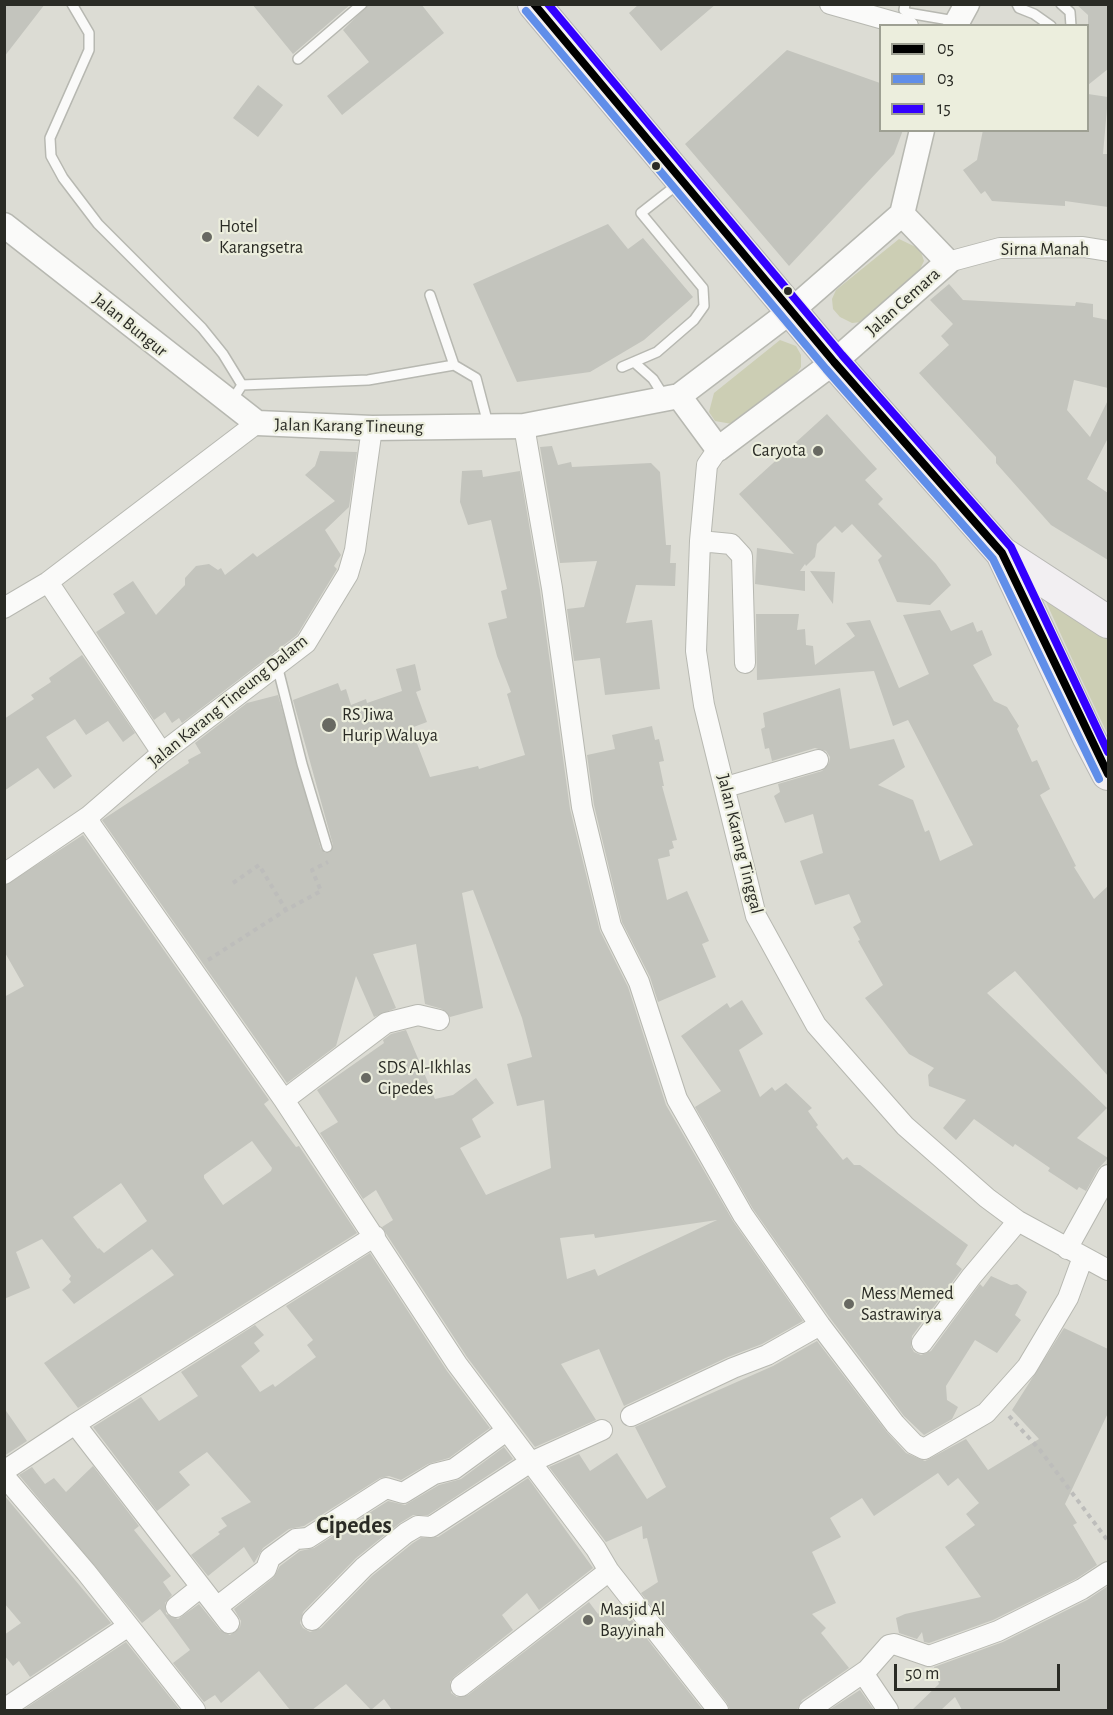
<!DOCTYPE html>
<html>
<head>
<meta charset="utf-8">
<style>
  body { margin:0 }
  #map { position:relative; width:1113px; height:1715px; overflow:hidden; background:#dcdcd4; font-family:"Alegreya Sans",sans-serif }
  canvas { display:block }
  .frame { position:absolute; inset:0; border:6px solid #2a2b25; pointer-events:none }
  .legend { position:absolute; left:879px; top:24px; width:210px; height:108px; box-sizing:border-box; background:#eceedd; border:2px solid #9ea093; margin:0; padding:8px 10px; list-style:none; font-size:18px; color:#2a2b25 }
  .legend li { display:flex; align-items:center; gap:12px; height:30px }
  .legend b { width:30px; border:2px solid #9ea093 }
  .scale { position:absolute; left:894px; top:1664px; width:166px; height:27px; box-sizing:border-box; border:3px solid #2a2b25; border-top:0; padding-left:8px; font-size:18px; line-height:21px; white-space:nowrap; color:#2a2b25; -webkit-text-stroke:4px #eceedd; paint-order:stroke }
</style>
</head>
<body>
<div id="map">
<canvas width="1113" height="1715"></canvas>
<div class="frame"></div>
<ul class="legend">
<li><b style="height:8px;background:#000"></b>05</li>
<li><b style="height:8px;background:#608ee9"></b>03</li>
<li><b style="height:8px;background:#30f"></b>15</li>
</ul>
<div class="scale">50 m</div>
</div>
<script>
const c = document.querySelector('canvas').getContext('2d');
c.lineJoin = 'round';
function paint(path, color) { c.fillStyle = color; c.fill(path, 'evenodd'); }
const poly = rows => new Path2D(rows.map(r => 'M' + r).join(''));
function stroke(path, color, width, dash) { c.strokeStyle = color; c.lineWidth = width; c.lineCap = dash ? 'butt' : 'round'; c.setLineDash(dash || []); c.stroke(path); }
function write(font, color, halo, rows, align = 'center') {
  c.font = font + ' "Alegreya Sans",sans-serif'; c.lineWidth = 4.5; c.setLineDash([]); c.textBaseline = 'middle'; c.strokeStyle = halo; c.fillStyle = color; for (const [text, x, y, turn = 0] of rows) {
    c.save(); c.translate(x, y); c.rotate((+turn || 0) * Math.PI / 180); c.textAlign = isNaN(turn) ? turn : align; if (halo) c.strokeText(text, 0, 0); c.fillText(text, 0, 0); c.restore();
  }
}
paint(poly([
  [899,239,920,249,924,261,917,275,862,322,852,323,840,317,833,309,832,299,836,290],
  [780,340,796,346,801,355,801,367,792,381,732,424,715,421,709,412,714,393],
  [1030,567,1108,626,1108,735,1079,674]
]), '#ccceb4');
paint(poly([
  [4,4,45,4,4,57],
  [252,4,351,4,293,54],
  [369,4,421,4,444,33,342,115,327,96,369,62,343,30],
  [639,4,716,4,661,51,629,13],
  [1076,4,1108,4,1108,69,1088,85,1088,15],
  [787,50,880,83,880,130,903,130,894,154,789,266,685,144],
  [258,85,283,105,258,137,233,118],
  [1088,94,1108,97,1103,154,1108,154,1108,207,1065,201,1065,206,992,201,985,191,981,194,963,170,977,160,983,130,1088,130],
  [608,224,628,249,643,238,693,297,644,340,590,372,517,382,473,284],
  [949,284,963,300,1075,306,1076,302,1093,304,1093,317,1108,320,1108,388,1074,380,1067,410,1090,437,1108,400,1108,438,1087,479,1108,493,1108,560,1051,525,996,463,996,457,919,373,949,345,941,336,953,324,930,300],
  [827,414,877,469,865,480,883,499,878,504,936,564,951,585,930,605,897,602,878,560,882,556,852,524,842,533,835,526,817,544,815,557,806,566,805,564,800,571,805,571,805,591,755,584,757,548,794,554,739,494],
  [552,446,558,465,571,462,572,467,651,463,660,472,666,545,671,545,670,563,676,563,675,586,636,585,626,623,652,620,660,689,605,695,600,658,574,661,567,609,584,607,597,561,560,563,540,447],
  [320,451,357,452,349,507,325,530,341,555,334,566,337,569,297,635,182,723,179,718,172,723,165,712,154,720,96,632,125,613,113,594,133,581,156,615,185,585,185,578,196,566,209,564,218,570,221,568,225,575,253,553,257,557,335,501,305,475,315,466],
  [482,470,483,477,520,471,540,590,570,809,600,931,628,987,666,1105,733,1221,803,1321,762,1344,728,1357,624,1406,599,1349,561,1364,596,1420,535,1447,467,1357,387,1235,382,1227,393,1220,376,1190,363,1199,320,1133,338,1122,317,1090,384,1043,383,1040,391,1034,406,1030,435,1099,453,1095,476,1078,494,1103,472,1119,481,1137,460,1148,486,1195,551,1168,544,1100,517,1106,507,1064,532,1057,522,1018,473,890,462,893,483,1008,450,1017,442,1009,425,1004,416,944,373,954,396,1008,374,1017,356,976,336,1046,287,1083,102,820,189,763,188,760,201,753,195,743,247,703,278,695,321,849,325,853,329,853,333,845,293,700,338,683,341,691,346,689,351,705,366,699,367,703,402,691,396,669,415,664,421,690,416,692,427,722,411,728,430,777,478,766,479,769,525,755,507,694,511,692,497,656,488,623,507,618,501,591,507,589,491,520,468,525,460,502,462,471],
  [717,1220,598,1276,595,1269,567,1279,560,1238,594,1234,595,1238],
  [810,571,835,572,833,604],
  [940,610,951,631,973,622,977,632,982,630,992,655,973,665,994,701,1007,707,1019,726,1017,729,1032,762,1037,760,1050,789,1040,795,1076,866,1074,867,1094,899,1108,886,1108,1076,1015,971,987,993,1107,1108,1077,1138,1108,1158,1098,1169,1086,1191,1079,1187,1077,1190,1048,1171,1050,1168,1015,1144,1013,1147,974,1119,956,1140,943,1128,966,1100,929,1086,928,1075,934,1068,909,1054,865,998,883,985,858,941,860,940,853,927,861,922,849,894,815,905,800,861,823,853,813,814,785,823,774,796,780,792,778,784,822,771,829,763,830,757,826,751,815,748,772,761,769,748,765,749,761,729,765,727,763,713,840,688,850,749,894,739,905,767,878,785,913,800,925,832,929,830,940,861,973,845,908,720,893,726,874,671,757,680,756,614,799,614,797,630,805,629,806,645,813,646,815,665,855,636,846,623,870,620,899,688,929,674,903,615],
  [82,655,135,733,123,742,108,721,86,735,75,719,46,737,72,776,54,789,38,768,4,791,4,719,34,699,31,695,51,682,49,678],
  [652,726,655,740,659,739,664,761,659,762,664,786,662,786,677,840,672,841,674,848,669,850,670,856,658,859,667,900,687,891,709,941,702,944,716,977,658,1002,650,977,622,922,594,805,587,755,615,749,612,735],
  [83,835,269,1100,264,1104,296,1147,299,1146,357,1233,78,1408,44,1363,174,1275,152,1249,74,1304,62,1290,71,1282,69,1279,71,1276,42,1239,16,1252,30,1288,4,1299,4,997,24,986,4,951,4,886],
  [252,1141,272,1168,271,1171,223,1205,204,1178,204,1175],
  [121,1183,147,1221,104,1253,99,1248,98,1249,73,1217],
  [742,1000,763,1034,739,1050,760,1097,772,1087,775,1091,786,1083,812,1108,808,1111,818,1125,816,1127,843,1160,847,1157,854,1165,860,1165,968,1245,956,1264,962,1269,912,1336,911,1347,914,1352,921,1355,931,1351,980,1284,983,1287,991,1276,1011,1285,1017,1284,1027,1292,1015,1315,1021,1320,997,1353,975,1340,946,1386,947,1400,958,1407,952,1419,924,1435,904,1416,830,1318,753,1209,695,1107,721,1091,681,1036,727,1003,730,1008],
  [370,1253,447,1371,490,1428,449,1458,428,1464,401,1480,389,1476,380,1478,304,1526,289,1529,263,1548,254,1563,244,1547,208,1576,191,1555,220,1534,218,1532,227,1526,221,1518,251,1502,207,1452,179,1472,190,1485,157,1511,93,1427,141,1397,159,1421,198,1396,181,1372,255,1325,264,1335,254,1343,260,1351,241,1366,260,1392,273,1384,275,1387,316,1357,307,1345,313,1340,286,1306],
  [1064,1328,1108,1349,1108,1413,1065,1504,1077,1523,1073,1525,1097,1565,1076,1579,993,1620,929,1643,924,1642,922,1632,917,1639,899,1633,896,1618,905,1614,981,1597,945,1547,975,1525,966,1514,979,1503,958,1478,948,1486,938,1473,874,1516,862,1498,830,1518,841,1537,812,1552,836,1603,812,1614,826,1628,821,1633,849,1668,802,1700,797,1710,730,1710,727,1703,641,1593,658,1582,647,1538,643,1539,642,1526,606,1542,549,1467,579,1454,590,1471,617,1453,647,1499,666,1487,635,1427,773,1366,817,1341,886,1431,906,1453,925,1461,966,1439,988,1470,1039,1439,1012,1410],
  [4,1408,27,1441,4,1456],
  [504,1447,513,1459,428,1515,413,1515,400,1523,356,1558,303,1612,300,1623,303,1628,310,1632,321,1628,372,1576,413,1543,421,1538,438,1537,528,1478,593,1568,539,1610,527,1593,502,1615,513,1630,454,1677,450,1682,451,1693,457,1697,468,1695,589,1602,598,1614,604,1609,610,1616,622,1607,703,1710,392,1710,384,1699,371,1710,346,1684,312,1710,290,1710,259,1671,221,1703,215,1695,204,1702,173,1663,190,1650,160,1609,142,1623,19,1475,32,1467,45,1484,54,1478,66,1492,93,1466,139,1526,134,1530,171,1576,163,1582,172,1595,165,1603,166,1614,178,1619,199,1604,220,1630,230,1635,240,1627,241,1621,234,1609,273,1578,280,1566,300,1551,314,1548,388,1501,405,1505,439,1485,461,1479],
  [4,1495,111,1623,30,1677,19,1661,13,1666,4,1655,4,1635,21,1623,4,1603],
  [1108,1586,1108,1710,962,1710,955,1697,941,1710,912,1710,939,1684,934,1667,1003,1642,1087,1600],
  [126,1642,180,1710,23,1710],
  [860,1690,874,1710,829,1710]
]), '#c3c4bd');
const service = poly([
  [72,4,89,33,89,50,50,138,51,156,63,178,98,224,202,328,223,354,242,385,231,402],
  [905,4,904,10,908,13,955,21],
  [1017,4,1019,8,1034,14,1051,26],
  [1061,4,1070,12,1071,26],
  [298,59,362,4],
  [430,295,454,365,476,378,488,424],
  [635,363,653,379,665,398],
  [622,367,657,352,694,320,704,306,703,288,641,213,678,184],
  [242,385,368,380,454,365],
  [277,665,302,764,327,847]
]);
const minor = poly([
  [830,4,908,26],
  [948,262,1000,248,1083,247,1108,251],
  [524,426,552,588,582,807,611,926,639,982,677,1099,743,1215,820,1325,895,1424,914,1444,924,1449,986,1413,1027,1367,1068,1298,1083,1257],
  [718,449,707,465,700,541,696,651,704,705,756,916,816,1025,905,1126,987,1198,1018,1221,1108,1270],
  [700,541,731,544,742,556,745,663],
  [48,582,162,753],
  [4,608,48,582,257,423],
  [726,787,818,760],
  [89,816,91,825,284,1100,457,1364,596,1549,609,1571,718,1710],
  [4,874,89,816,162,753,306,643,348,574,355,550,372,428],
  [284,1100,386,1023,418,1015,439,1020],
  [1067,1249,1108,1175],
  [922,1343,971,1277,1018,1221],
  [631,1416,733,1368,767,1355,820,1325],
  [75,1424,229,1623],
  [4,1471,75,1424,375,1236],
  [4,1476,86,1572,195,1710],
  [176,1607,201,1587],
  [217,1607,266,1569,270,1558,296,1539,308,1538,386,1488,403,1493,434,1474,454,1469,506,1431],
  [312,1620,364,1567,406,1533,418,1526,431,1527,529,1463,602,1430],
  [863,1673,888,1710],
  [461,1686,609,1571],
  [4,1709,127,1627],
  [809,1710,867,1670,889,1645,894,1644,929,1656,998,1631,1082,1589,1108,1572]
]);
const tertiary = poly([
  [955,26,967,4],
  [4,225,257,423,372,428,524,426,679,396,791,311,902,214,922,130],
  [679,396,718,449,834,362,948,262,902,214]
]);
const primary = poly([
  [534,4,834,362,1002,553,1108,622],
  [1002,553,1088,736,1108,774]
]);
stroke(service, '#b7b8b1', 12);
stroke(minor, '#b7b8b1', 22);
stroke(tertiary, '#b7b8b1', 27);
stroke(primary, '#b8b8b4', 34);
stroke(poly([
  [233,883,259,865,286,910],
  [208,960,286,910,321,891,312,870,328,862],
  [1009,1416,1040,1450,1108,1541]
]), '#bdbdbb', 4, [4.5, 4.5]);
stroke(service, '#fafaf9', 9);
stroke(minor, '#fafaf9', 20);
stroke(tertiary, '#fafaf9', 24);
stroke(primary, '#f2eff2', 32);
stroke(poly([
  [534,4,834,362,1002,553,1108,774]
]), '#000', 8);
stroke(poly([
  [526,11,826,369,993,559,1099,779]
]), '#608ee9', 8);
stroke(poly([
  [548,4,842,355,1011,547,1108,752]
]), '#30f', 8);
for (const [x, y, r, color] of [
  [656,166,5,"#2a2b25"],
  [207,237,6,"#686962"],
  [788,291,5,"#2a2b25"],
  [818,451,6,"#686962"],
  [329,725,8,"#686962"],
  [366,1078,6,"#686962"],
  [849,1304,6,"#686962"],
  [588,1620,6,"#686962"]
]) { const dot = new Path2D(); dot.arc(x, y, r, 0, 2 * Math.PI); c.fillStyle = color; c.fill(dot); stroke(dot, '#eceedd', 2); }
write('18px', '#2a2b25', '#eceedd', [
  ["Hotel",219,227],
  ["Karangsetra",219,248],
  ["Caryota",806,451,"right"],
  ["RS Jiwa",342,715],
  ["Hurip Waluya",342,736],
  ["SDS Al-Ikhlas",378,1068],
  ["Cipedes",378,1089],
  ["Mess Memed",861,1294],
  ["Sastrawirya",861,1315],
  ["Masjid Al",600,1610],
  ["Bayyinah",600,1631]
], 'left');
write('18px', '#2a2b25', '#eceedd', [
  ["Sirna Manah",1045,250],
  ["Jalan Cemara",903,302,-42],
  ["Jalan Bungur",130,325,39],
  ["Jalan Karang Tineung",349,426,1],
  ["Jalan Karang Tineung Dalam",228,701,-39],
  ["Jalan Karang Tinggal",740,844,76]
]);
write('bold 24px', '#2a2b25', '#eceedd', [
  ["Cipedes",354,1526]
]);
</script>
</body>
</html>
